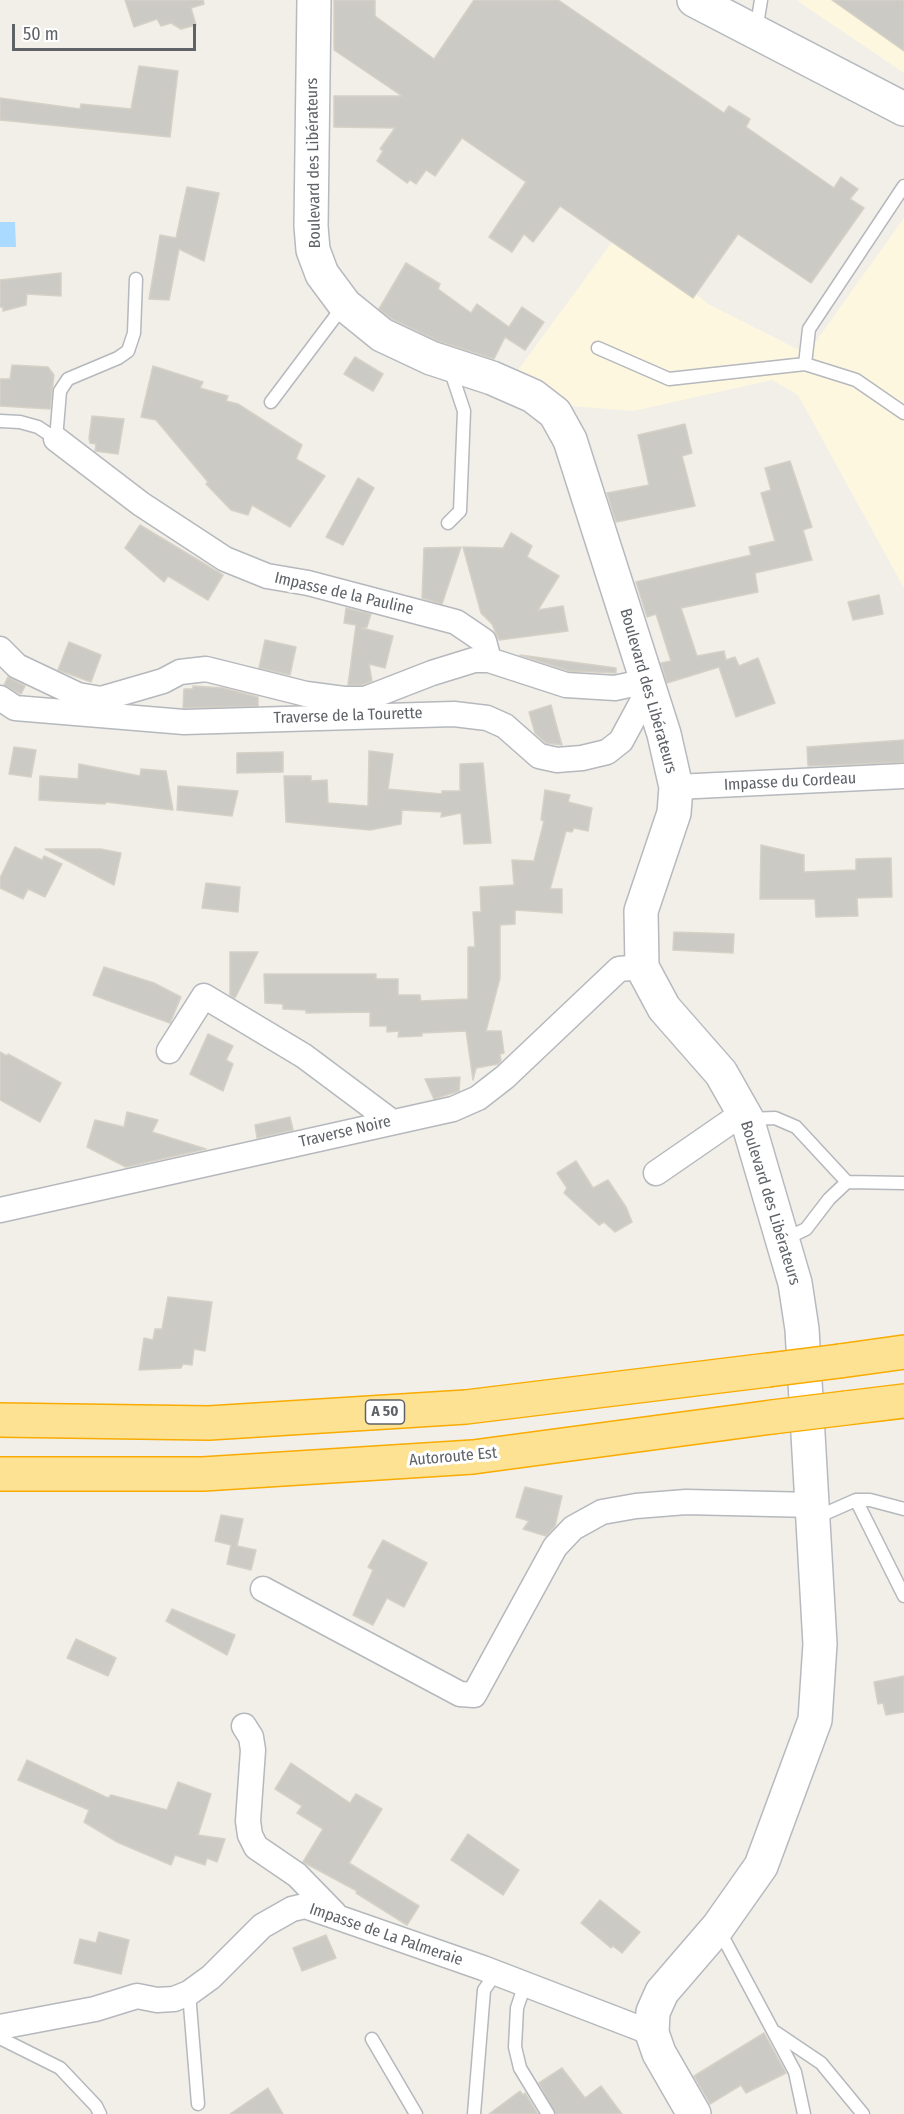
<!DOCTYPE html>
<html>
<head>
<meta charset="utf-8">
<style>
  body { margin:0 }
  #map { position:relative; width:904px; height:2114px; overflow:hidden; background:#f1efe8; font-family:"Fira Sans Condensed",sans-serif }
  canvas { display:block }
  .scale { position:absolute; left:12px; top:24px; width:184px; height:27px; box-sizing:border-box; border:3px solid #5f6368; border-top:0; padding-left:8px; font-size:18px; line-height:21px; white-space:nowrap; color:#5f6368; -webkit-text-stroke:4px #fff; paint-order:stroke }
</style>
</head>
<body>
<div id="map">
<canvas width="904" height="2114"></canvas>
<div class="scale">50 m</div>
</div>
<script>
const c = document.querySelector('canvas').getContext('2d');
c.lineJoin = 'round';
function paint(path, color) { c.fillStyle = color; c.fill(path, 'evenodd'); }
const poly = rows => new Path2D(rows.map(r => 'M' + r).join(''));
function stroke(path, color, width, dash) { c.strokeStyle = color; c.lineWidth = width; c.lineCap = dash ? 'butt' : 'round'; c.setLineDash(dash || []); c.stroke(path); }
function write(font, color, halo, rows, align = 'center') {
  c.font = font + ' "Fira Sans Condensed",sans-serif'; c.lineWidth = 6; c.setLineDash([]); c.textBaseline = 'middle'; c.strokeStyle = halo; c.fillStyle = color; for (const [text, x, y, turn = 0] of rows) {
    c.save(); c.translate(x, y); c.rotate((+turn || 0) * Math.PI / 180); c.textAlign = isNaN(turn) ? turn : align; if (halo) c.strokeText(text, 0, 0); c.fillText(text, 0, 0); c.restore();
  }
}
paint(poly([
  [797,0,904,0,904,73,799,2],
  [904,218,904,588,798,395,772,380,633,411,561,405,513,377,612,242,692,298,696,294,708,304,807,354]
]), '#fef7e0');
paint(poly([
  [0,222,15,222,16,247,0,247]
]), '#aadaff');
const building = poly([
  [125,0,203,0,204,4,191,8,196,25,181,29,171,23,161,26,157,19,134,27,125,0],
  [334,0,375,0,375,16,434,59,474,0,558,0,724,113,729,106,750,119,746,127,834,188,841,177,858,189,850,199,864,208,811,283,738,234,693,298,560,206,533,242,524,234,512,252,489,237,526,182,462,138,435,176,426,170,416,184,410,180,407,183,377,161,383,151,380,149,395,128,334,127,334,96,402,96,334,50,334,0],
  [832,0,904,0,904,51,832,0],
  [139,66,178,71,170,137,0,120,0,98,80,109,81,104,131,109,139,66],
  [187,187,219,193,204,261,179,249,169,300,149,299,160,235,176,238,187,187],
  [406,263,440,284,438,289,471,313,477,304,509,327,522,307,544,322,525,350,505,337,494,359,438,341,392,319,379,309,406,263],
  [61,273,61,296,27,294,26,305,3,311,3,307,0,307,0,280,61,273],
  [355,357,383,374,373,391,344,374,355,357],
  [12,365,48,367,54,375,50,409,0,406,0,379,10,379,12,365],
  [153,366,203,382,200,388,228,396,226,401,238,404,302,445,296,459,325,476,290,527,252,505,248,515,231,510,206,484,208,482,156,420,141,417,153,366],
  [92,416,124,419,118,454,95,451,96,444,90,443,89,438,92,416],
  [685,424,692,453,682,456,695,506,616,522,607,493,649,485,638,435,685,424],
  [790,461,812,527,803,530,812,560,755,573,758,592,681,608,697,656,724,651,726,660,735,657,739,666,758,658,775,703,736,717,719,667,667,683,661,663,671,661,656,614,647,617,636,582,751,555,749,547,775,541,761,493,771,490,765,468,790,461],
  [358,478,374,488,343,545,326,537,358,478],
  [140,525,223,575,208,600,168,576,164,582,125,548,140,525],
  [511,533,532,546,527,557,559,576,538,610,563,606,568,631,499,640,492,624,481,613,463,547,503,548,511,533],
  [461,547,442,604,422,598,424,548,461,547],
  [879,595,883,614,853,620,848,602,879,595],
  [346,608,371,614,367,627,362,628,393,636,385,668,369,664,372,681,362,685,348,685,356,625,344,623,346,608],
  [265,640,296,647,290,675,259,668,265,640],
  [69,642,101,655,91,682,58,670,69,642],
  [520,655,616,668,616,673,569,671,520,655],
  [8,677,25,686,21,694,4,685,8,677],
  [193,686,223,688,258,697,258,706,183,708,184,689,193,689,193,686],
  [551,705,558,731,562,745,546,743,535,733,529,712,551,705],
  [904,740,904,762,808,766,807,747,904,740],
  [14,747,36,750,31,777,9,774,14,747],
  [369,751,393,754,388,789,442,794,442,791,460,791,460,764,483,763,491,843,464,844,461,813,441,817,442,812,402,810,401,824,370,830,286,822,284,776,311,776,311,781,327,780,328,803,368,806,369,751],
  [283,752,283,772,237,773,237,753,283,752],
  [79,764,140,776,141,769,166,771,173,810,106,802,105,804,39,800,40,776,78,779,79,764],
  [178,786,238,791,232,816,177,810,178,786],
  [545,790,570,795,568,802,592,808,588,831,574,828,572,832,566,831,550,889,562,889,562,913,515,910,515,924,500,925,500,978,486,1031,501,1031,504,1053,500,1054,501,1061,498,1064,476,1068,473,1080,466,1031,422,1033,422,1036,398,1037,399,1031,387,1032,387,1026,370,1026,370,1012,306,1013,306,1010,283,1009,283,1004,265,1003,264,974,376,974,376,979,398,979,398,995,420,995,421,1001,468,999,468,947,475,947,473,912,481,912,480,887,514,885,512,860,534,861,544,821,541,820,545,790],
  [761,845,804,855,804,872,856,870,856,859,891,858,892,897,857,898,858,916,816,917,815,899,760,899,761,845],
  [15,847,42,860,44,856,62,864,45,897,28,889,23,899,0,888,0,878,15,847],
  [45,849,101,849,121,853,114,885,45,849],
  [206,883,240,887,238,912,202,908,206,883],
  [674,932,734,934,733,953,673,950,674,932],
  [230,952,258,952,235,998,230,995,230,952],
  [104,967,154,983,181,997,170,1023,93,995,104,967],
  [208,1034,233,1046,226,1060,233,1064,223,1091,190,1074,208,1034],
  [0,1052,7,1056,8,1054,61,1083,40,1122,0,1100,0,1052],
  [460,1077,459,1091,434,1099,425,1079,460,1077],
  [127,1112,158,1120,152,1132,206,1149,126,1167,87,1147,95,1120,124,1127,127,1112],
  [290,1117,293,1130,257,1138,255,1125,290,1117],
  [576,1161,593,1188,608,1180,626,1207,632,1222,615,1232,604,1222,599,1225,564,1193,567,1188,557,1173,576,1161],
  [168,1297,212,1302,205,1351,194,1349,192,1365,183,1364,181,1368,139,1370,144,1338,153,1340,155,1329,162,1329,168,1297],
  [525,1487,562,1496,555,1526,546,1536,523,1529,529,1521,516,1517,525,1487],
  [221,1515,243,1519,237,1546,256,1550,251,1570,227,1564,231,1545,215,1541,221,1515],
  [383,1540,427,1563,404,1607,387,1598,373,1625,353,1615,373,1570,368,1567,383,1540],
  [172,1609,235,1635,227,1655,166,1621,172,1609],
  [76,1639,116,1658,108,1676,67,1658,76,1639],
  [904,1676,904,1712,886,1715,883,1703,878,1704,874,1682,904,1676],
  [27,1760,108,1798,111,1795,167,1810,178,1782,211,1794,198,1835,225,1839,217,1862,207,1858,205,1865,175,1855,171,1865,117,1842,84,1822,89,1810,18,1780,27,1760],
  [291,1763,350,1803,356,1794,382,1809,349,1863,419,1906,407,1925,356,1893,357,1891,303,1862,323,1829,297,1813,302,1806,275,1789,291,1763],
  [468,1834,519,1870,503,1895,451,1860,468,1834],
  [600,1900,640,1932,622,1953,613,1946,611,1948,581,1923,600,1900],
  [99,1932,129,1940,121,1974,74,1963,80,1939,96,1943,99,1932],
  [326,1935,336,1958,302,1971,293,1948,326,1935],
  [764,2033,786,2073,746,2093,741,2085,710,2104,694,2076,764,2033],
  [562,2068,585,2098,601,2086,622,2114,556,2114,539,2083,562,2068],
  [268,2088,283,2114,230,2114,268,2088],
  [520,2091,523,2095,525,2093,538,2114,489,2114,520,2091]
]);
paint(building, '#cccac5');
stroke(building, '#d6d1c6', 1.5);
const lane = poly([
  [756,31,761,0],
  [598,348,669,379,805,364,856,380,904,413],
  [805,364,809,329,904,186],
  [271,402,344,305],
  [0,421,20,422,38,427,56,439,60,391,68,379,118,358,128,351,134,333,136,279],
  [448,523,460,511,464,411,450,369],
  [748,1119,775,1118,796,1127,847,1182,904,1183],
  [785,1239,806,1229,829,1199,847,1182],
  [856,1500,904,1596],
  [815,1518,856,1500,870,1500,904,1509],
  [718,1928,795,2072,804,2114],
  [525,1984,517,2008,515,2047,520,2068,548,2114],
  [189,1993,198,2104],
  [775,2032,821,2063,863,2114],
  [0,2038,60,2068,96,2106,100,2114],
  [372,2039,416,2114],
  [474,2114,484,1990,496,1973]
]);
const street = poly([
  [56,439,141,504,225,559,267,576,308,583,456,622,484,641,489,660,566,685,615,688,647,681],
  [0,649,17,666,78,695,101,699,163,681,180,672,206,669,306,694,344,699,365,699,432,673,474,660,489,660],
  [0,698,15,708,184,722,454,714,487,718,505,726,539,756,557,760,582,758,607,752,621,741,649,689],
  [676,787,904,776],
  [169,1051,204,996,304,1056,391,1121],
  [656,1173,743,1113],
  [0,1210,453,1109,478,1098,505,1077,619,969,642,967],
  [263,1589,460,1694,474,1695,555,1547,573,1528,602,1512,636,1506,686,1502,813,1505],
  [244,1726,251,1737,253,1750,248,1821,250,1835,256,1847,297,1875,334,1913],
  [0,2027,95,2009,137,1996,157,2000,174,1999,189,1993,211,1977,262,1926,292,1909,305,1906,483,1968,652,2033]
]);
const secondary = poly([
  [314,0,311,226,313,250,322,274,345,305,382,335,431,358,492,378,533,396,555,413,570,440,664,734,676,787,674,813,641,911,642,967,664,1008,721,1073,747,1119,795,1283,802,1329,820,1644,815,1720,761,1866,718,1927,662,1992,653,2012,652,2033,659,2053,694,2114],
  [694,0,904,109]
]);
const highway = poly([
  [840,1361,904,1352],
  [846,1408,904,1401],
  [0,1420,209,1423,466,1407,768,1370],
  [0,1474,203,1474,473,1457,772,1417]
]);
stroke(lane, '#b5b8bc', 15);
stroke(street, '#b5b8bc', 27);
stroke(secondary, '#b6babf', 36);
stroke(highway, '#f9ab00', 36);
stroke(lane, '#fff', 12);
stroke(street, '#fff', 24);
stroke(secondary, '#fff', 33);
stroke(highway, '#fde293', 33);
const highwayBridge = poly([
  [768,1370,840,1361],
  [772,1417,846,1408]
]);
stroke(highwayBridge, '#f9ab00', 36, []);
stroke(highwayBridge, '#fde293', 33);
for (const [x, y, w] of [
  [385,1412,39]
]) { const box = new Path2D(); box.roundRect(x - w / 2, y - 12, w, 24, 4.5); c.fillStyle = '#fff'; c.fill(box); stroke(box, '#5f6368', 1.5); }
write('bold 15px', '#5f6368', null, [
  ["A 50",385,1412]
]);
write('16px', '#5f6368', '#fff', [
  ["Boulevard des Libérateurs",314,163,-91],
  ["Impasse de la Pauline",344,594,13],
  ["Boulevard des Libérateurs",648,691,74],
  ["Traverse de la Tourette",348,716,-2],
  ["Impasse du Cordeau",790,782,-3],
  ["Traverse Noire",345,1132,-13],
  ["Boulevard des Libérateurs",770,1203,73],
  ["Autoroute Est",453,1457,-5],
  ["Impasse de La Palmeraie",386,1935,19]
]);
</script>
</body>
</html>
